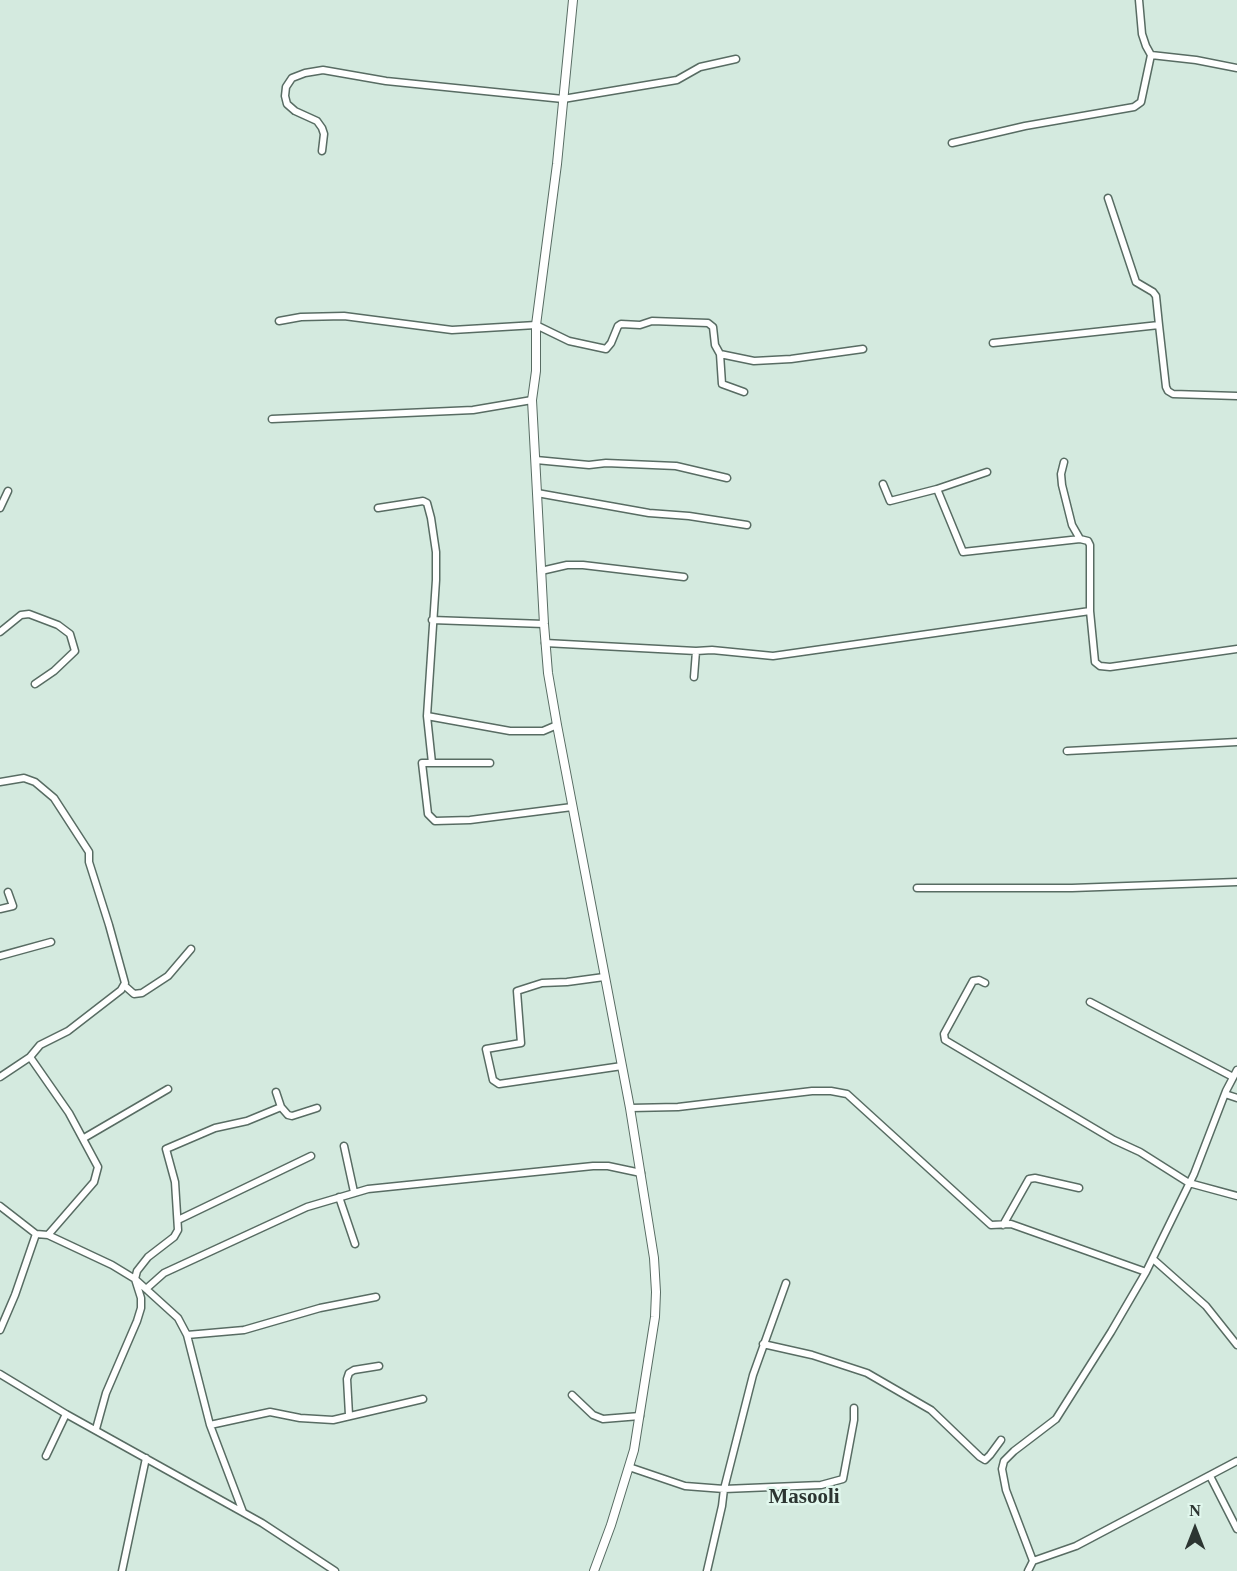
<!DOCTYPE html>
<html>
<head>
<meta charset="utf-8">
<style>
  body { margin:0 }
  #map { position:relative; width:1237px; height:1571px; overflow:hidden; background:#d4eadf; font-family:"Times New Roman",serif }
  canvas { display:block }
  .north { position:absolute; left:1165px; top:1499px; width:60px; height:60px; -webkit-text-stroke:4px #e1f7ed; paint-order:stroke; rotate:0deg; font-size:16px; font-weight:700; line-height:24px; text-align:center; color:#2c3531 }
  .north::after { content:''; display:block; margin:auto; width:21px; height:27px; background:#2c3531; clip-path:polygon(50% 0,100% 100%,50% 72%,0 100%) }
</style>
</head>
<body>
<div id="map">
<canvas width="1237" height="1571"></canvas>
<div class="north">N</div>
</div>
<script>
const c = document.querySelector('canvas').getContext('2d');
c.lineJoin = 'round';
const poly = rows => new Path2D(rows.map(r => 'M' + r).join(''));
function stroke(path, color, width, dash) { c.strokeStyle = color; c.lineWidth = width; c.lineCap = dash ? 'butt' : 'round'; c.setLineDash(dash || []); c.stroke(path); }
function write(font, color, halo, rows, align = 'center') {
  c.font = font + ' "Times New Roman",serif'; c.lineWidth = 5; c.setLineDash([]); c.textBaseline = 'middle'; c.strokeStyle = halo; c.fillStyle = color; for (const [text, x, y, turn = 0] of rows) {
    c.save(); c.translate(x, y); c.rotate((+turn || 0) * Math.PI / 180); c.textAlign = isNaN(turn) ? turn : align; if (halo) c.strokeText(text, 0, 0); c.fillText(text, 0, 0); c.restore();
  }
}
const minor = poly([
  [1139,0,1142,34,1146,46,1151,55,1196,60,1237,68],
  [952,143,1025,126,1134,107,1141,102,1151,55],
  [322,151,324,134,322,128,317,121,295,111,287,104,285,96,286,87,292,78,305,73,323,70,386,81,563,99,677,80,700,67,736,59],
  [1108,198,1136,282,1153,292,1156,296,1159,325],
  [279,321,301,317,344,316,452,330,536,325,569,341,606,349,611,343,618,326,621,324,640,325,652,321,708,323,713,327,715,345,720,354,754,361,791,359,863,349],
  [993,343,1159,325,1166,387,1168,391,1173,394,1237,396],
  [720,354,722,384,744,392],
  [272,419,473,410,532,400],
  [536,460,589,465,606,463,676,466,727,478],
  [1064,462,1061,474,1062,485,1072,525,1080,539],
  [883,484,890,501,937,489,987,472],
  [937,489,963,552,1080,539,1088,541,1090,545,1090,611,1095,662,1100,666,1110,667,1237,649],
  [537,493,649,513,689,516,747,525],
  [0,508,8,491],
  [378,508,423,501,427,503,431,518,436,552,436,580,427,716,510,731,543,731,557,725],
  [541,571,567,565,583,565,684,577],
  [432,620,544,624],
  [0,632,21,615,29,614,58,625,70,634,75,651,54,671,35,684],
  [545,643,696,651,712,650,773,656,1090,611],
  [694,677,696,651],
  [427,716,432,763,490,763],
  [1067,751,1237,742],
  [432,763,422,763,428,814,435,821,470,820,572,807],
  [0,782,24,778,35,782,54,798,89,852,89,862,109,925,125,983,121,990,68,1031,40,1045,30,1057,0,1077],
  [917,888,1072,888,1237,882],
  [0,909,13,906,8,892],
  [0,956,51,942],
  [604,977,567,982,542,983,517,991,521,1043,486,1049,493,1080,499,1084,622,1066],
  [985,983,979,980,973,981,944,1034,945,1040,1114,1140,1140,1152,1189,1183,1237,1196],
  [125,986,134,994,142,993,168,976,191,949],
  [1090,1002,1233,1077],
  [30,1057,69,1113,98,1167,94,1182,48,1235],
  [276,1092,281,1107,288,1115,292,1116,317,1108],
  [1225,1094,1237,1098],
  [630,1108,678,1107,812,1091,831,1091,847,1094,991,1225,1011,1224,1146,1272],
  [84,1138,168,1089],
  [344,1146,354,1192],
  [339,1197,355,1244],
  [0,1206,36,1234,48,1235,112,1265,135,1279,178,1318,187,1335,210,1425,243,1512],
  [178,1220,311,1156],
  [1003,1225,1029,1179,1035,1178,1079,1188],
  [1153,1259,1206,1306,1237,1345],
  [146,1289,164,1273,307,1207,368,1189,593,1166,608,1166,641,1173],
  [0,1330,15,1295,36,1234],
  [187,1335,244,1330,320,1308,376,1297],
  [763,1344,812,1355,867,1373,931,1410,980,1457,985,1460,990,1455,1001,1440],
  [0,1374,66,1414,262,1523,335,1571],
  [572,1395,593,1415,603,1419,640,1416],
  [349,1415,347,1379,349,1373,354,1370,379,1366],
  [210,1425,270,1412,300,1418,333,1420,423,1399],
  [96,1429,106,1393,137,1321,141,1308,141,1298,135,1279,137,1271,148,1257,174,1237,178,1230,175,1182,166,1149,215,1128,247,1121,281,1107],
  [46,1456,66,1414],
  [629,1467,685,1486,724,1489,821,1485,843,1479,854,1420,854,1408],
  [1210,1476,1237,1529],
  [1033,1561,1006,1490,1002,1469,1004,1461,1014,1451,1056,1419,1111,1332,1146,1272,1194,1174,1226,1091,1237,1070],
  [122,1571,146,1458],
  [707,1571,722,1506,724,1489,753,1375,786,1283],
  [1028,1571,1033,1561,1076,1546,1237,1461]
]);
const tertiary = poly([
  [573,0,557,164,536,325,536,371,532,400,544,624,548,673,557,725,630,1108,654,1258,656,1292,655,1317,634,1450,611,1525,594,1571]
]);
stroke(minor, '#586c63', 9);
stroke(tertiary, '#586c63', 10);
stroke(minor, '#fff', 6);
stroke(tertiary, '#fff', 8);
write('bold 21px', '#2c3531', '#e1f7ed', [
  ["Masooli",804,1498]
]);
</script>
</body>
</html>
